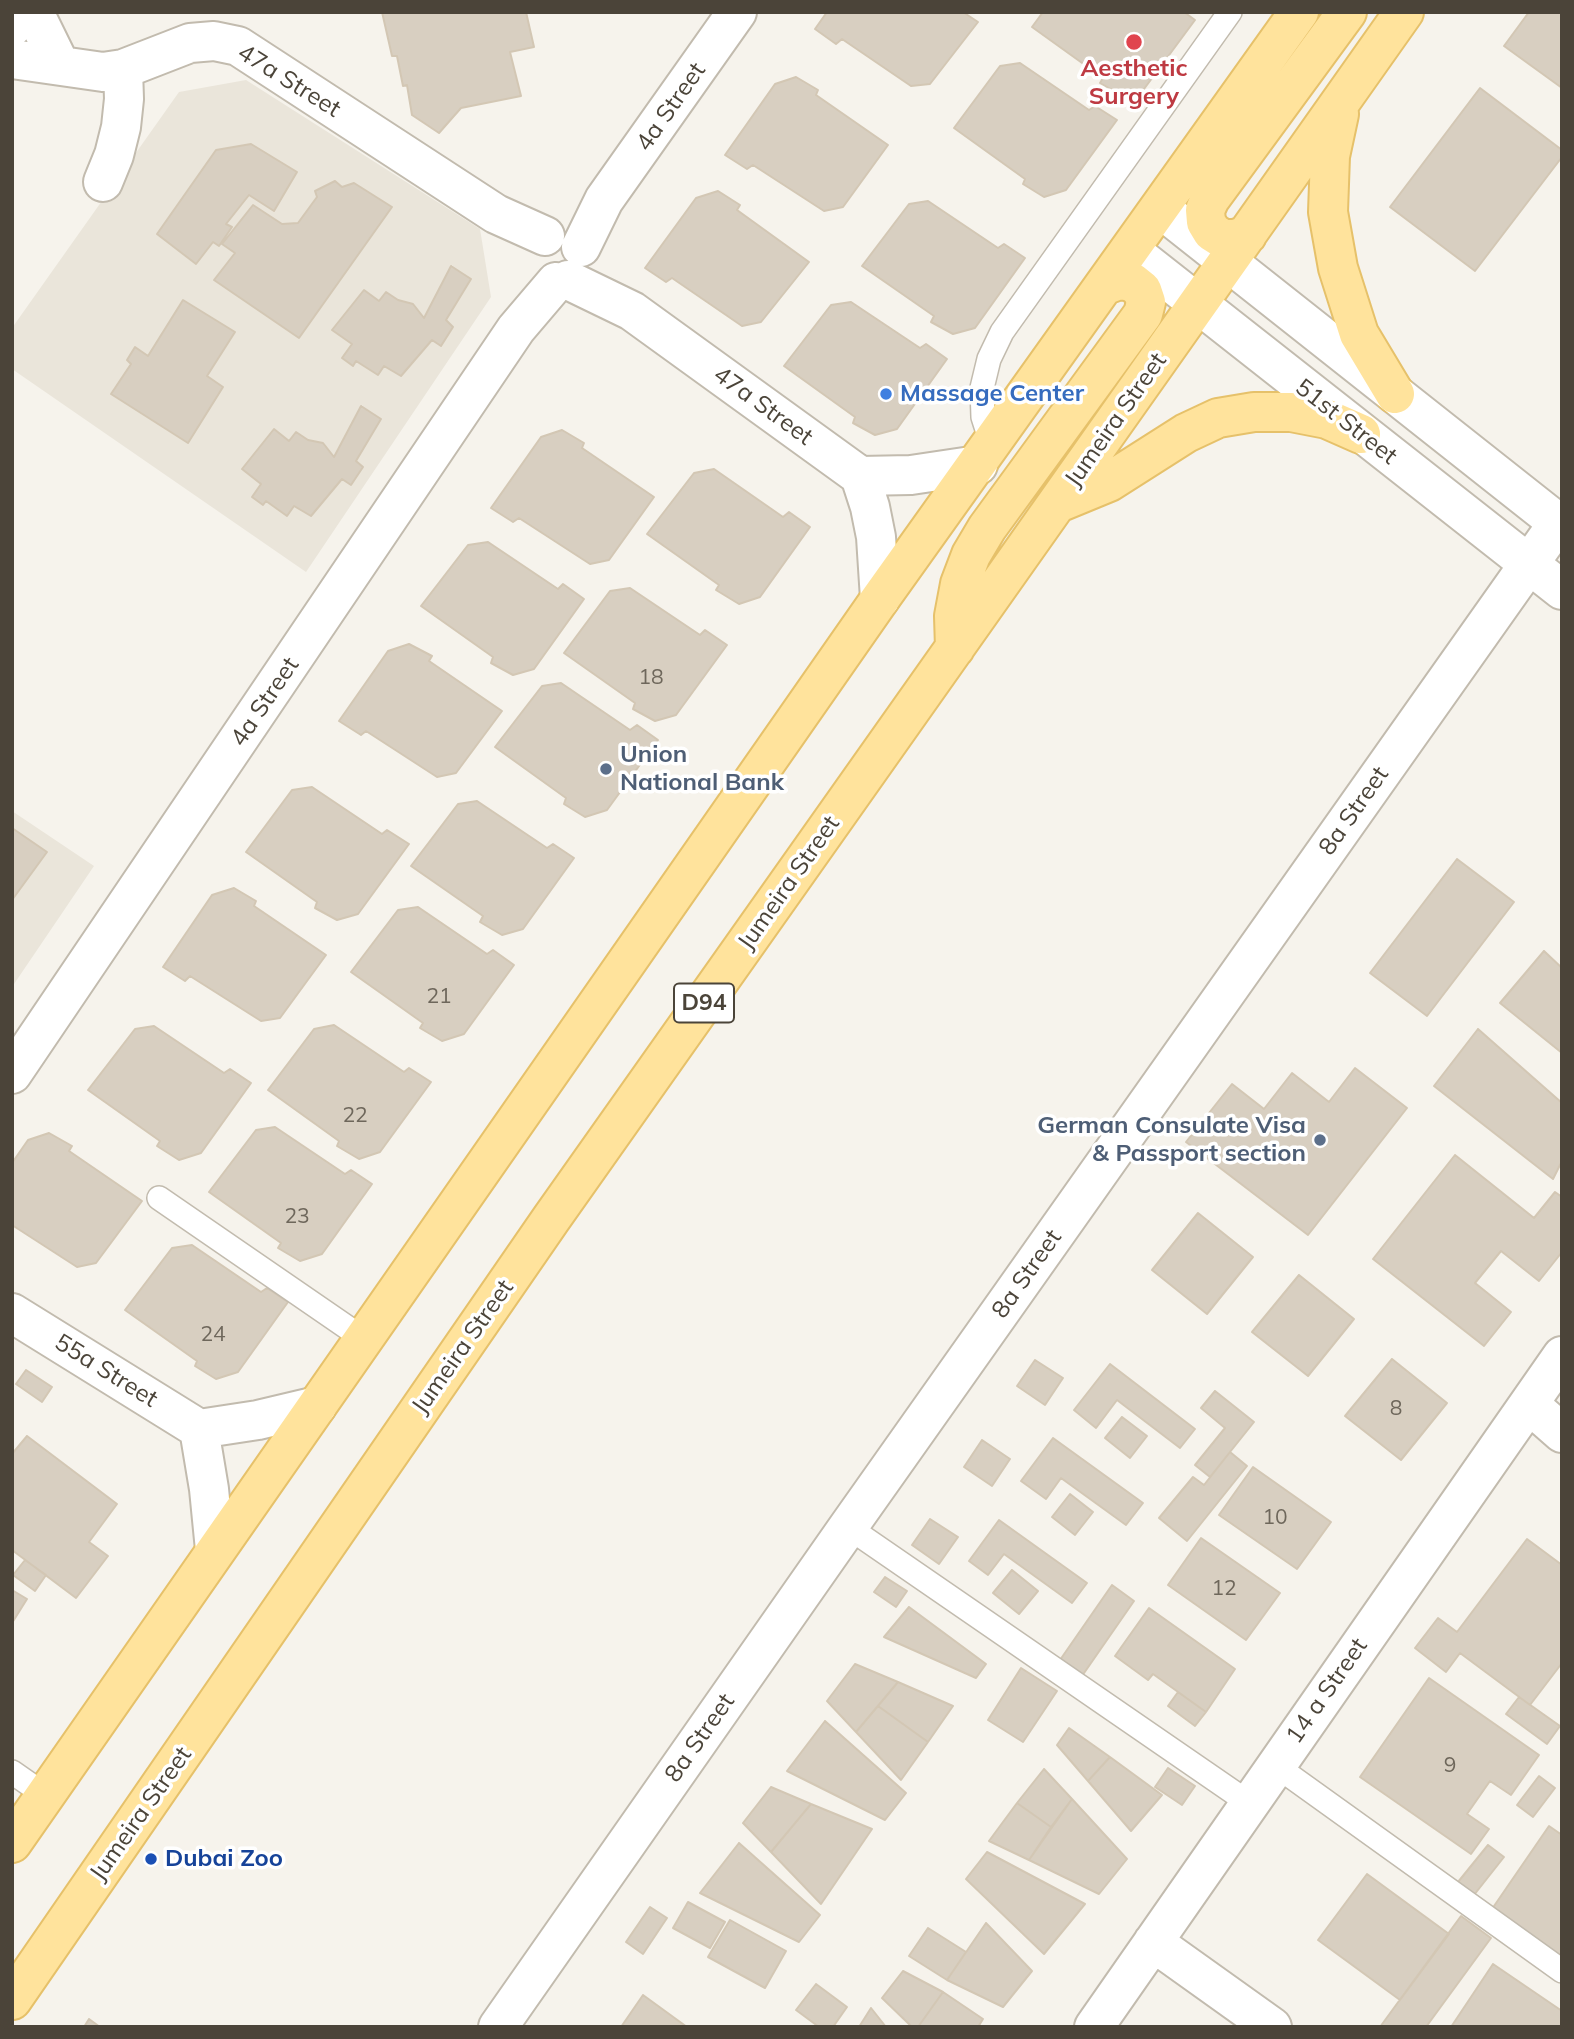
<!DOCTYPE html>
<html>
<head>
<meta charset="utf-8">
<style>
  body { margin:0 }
  #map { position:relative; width:1574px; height:2039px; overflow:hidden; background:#f6f3ec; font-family:Mulish,sans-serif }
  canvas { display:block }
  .frame { position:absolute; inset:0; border:14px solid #4b4439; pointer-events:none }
</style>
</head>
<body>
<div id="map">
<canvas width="1574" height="2039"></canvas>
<div class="frame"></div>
</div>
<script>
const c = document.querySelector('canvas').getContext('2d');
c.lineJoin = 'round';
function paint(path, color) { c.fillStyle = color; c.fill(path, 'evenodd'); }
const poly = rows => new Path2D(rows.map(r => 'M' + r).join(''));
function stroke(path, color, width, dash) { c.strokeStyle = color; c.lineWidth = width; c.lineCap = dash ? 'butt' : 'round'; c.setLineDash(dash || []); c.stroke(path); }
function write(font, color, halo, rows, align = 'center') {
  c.font = font + ' Mulish,sans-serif'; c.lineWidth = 7; c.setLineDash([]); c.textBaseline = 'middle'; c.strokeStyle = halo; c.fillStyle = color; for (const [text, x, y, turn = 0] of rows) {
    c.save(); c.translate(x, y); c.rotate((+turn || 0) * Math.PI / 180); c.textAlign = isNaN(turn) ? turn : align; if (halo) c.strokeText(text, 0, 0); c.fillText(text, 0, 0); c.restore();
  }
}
paint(poly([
  [246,80,480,229,491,297,306,572,12,369,12,328,179,92],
  [12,811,94,866,12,987]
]), '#eae5da');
const building = poly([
  [382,12,526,12,534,47,510,52,521,96,461,108,439,133,412,115,407,85,403,86,397,56,392,56,382,12],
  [827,12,963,12,978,22,930,84,911,86,842,39,836,44,815,29,827,12],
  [1043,12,1184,12,1195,20,1144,89,1123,96,1100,83,1103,78,1032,27,1043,12],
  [1529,12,1562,12,1562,88,1504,46,1529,12],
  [1020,63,1089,110,1095,106,1117,120,1066,190,1044,197,1023,184,1025,179,954,128,1000,66,1020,63],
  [796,77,818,90,816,95,888,145,843,207,824,211,753,165,747,169,725,155,775,84,796,77],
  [1480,88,1562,150,1562,157,1475,271,1390,207,1480,88],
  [251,144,297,172,274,211,249,195,226,224,232,227,219,246,213,242,196,264,157,234,216,150,251,144],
  [335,181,342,187,354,183,392,207,299,338,214,280,235,253,222,244,253,205,282,224,298,223,317,197,315,191,335,181],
  [718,191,740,205,737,210,809,262,761,322,742,326,672,278,666,282,645,268,696,198,718,191],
  [928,201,998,248,1004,244,1025,258,975,328,953,334,931,322,934,316,862,266,909,204,928,201],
  [451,266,471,279,446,320,453,327,441,346,432,340,401,376,384,366,378,375,356,361,353,366,342,358,352,344,332,330,364,290,379,301,386,292,398,300,413,304,424,318,451,266],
  [183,300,235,332,207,376,223,387,188,443,111,394,131,364,127,360,135,347,148,356,183,300],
  [851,302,920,348,926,344,947,359,897,429,875,435,853,423,855,417,784,366,831,305,851,302],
  [361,406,381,419,356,461,363,467,351,485,342,479,311,516,294,506,287,516,266,501,263,505,252,497,261,484,242,469,274,429,289,441,296,432,308,440,323,443,334,457,361,406],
  [562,430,584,443,582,448,654,497,609,560,590,564,519,518,513,522,491,508,541,437,562,430],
  [714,469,783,517,789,512,810,527,760,597,739,604,716,590,719,585,647,534,694,473,714,469],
  [488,542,558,589,563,584,584,599,534,669,513,675,491,663,493,657,421,606,468,545,488,542],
  [630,588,700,635,705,630,727,645,676,715,655,721,633,709,635,703,564,653,610,591,630,588],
  [409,644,432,656,429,661,502,711,456,773,437,777,366,731,361,735,339,721,388,651,409,644],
  [561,683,630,730,637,725,658,740,607,810,585,817,564,804,566,798,495,747,542,686,561,683],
  [312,787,382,834,387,830,409,844,358,914,337,920,315,908,317,902,246,852,292,790,312,787],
  [477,801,547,848,553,844,574,858,523,929,502,935,480,922,483,916,411,866,458,804,477,801],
  [12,828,47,852,12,900,12,828],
  [1457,859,1514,902,1427,1016,1370,973,1457,859],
  [234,888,256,901,254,906,326,955,280,1018,261,1021,190,976,185,981,163,967,212,895,234,888],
  [418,907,487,954,493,950,514,965,464,1034,442,1041,420,1028,423,1023,351,972,398,910,418,907],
  [1544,951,1562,968,1562,1053,1500,1003,1544,951],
  [334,1025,404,1072,409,1068,431,1082,380,1152,359,1159,337,1146,339,1141,268,1090,314,1029,334,1025],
  [154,1026,224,1073,230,1069,251,1083,201,1153,179,1160,157,1146,160,1141,88,1090,135,1029,154,1026],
  [1478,1029,1562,1103,1562,1161,1553,1179,1434,1086,1478,1029],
  [1355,1068,1407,1108,1308,1235,1186,1142,1232,1084,1264,1109,1292,1073,1329,1102,1355,1068],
  [275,1127,345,1174,351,1170,372,1184,322,1254,300,1261,278,1248,281,1243,209,1192,256,1130,275,1127],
  [49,1133,72,1146,69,1151,142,1201,96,1263,77,1267,12,1225,12,1163,28,1140,49,1133],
  [1455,1155,1534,1218,1555,1192,1562,1197,1562,1252,1539,1281,1501,1251,1475,1283,1511,1312,1484,1346,1373,1259,1455,1155],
  [1198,1213,1253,1257,1207,1314,1152,1270,1198,1213],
  [192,1245,261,1292,267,1288,288,1302,238,1372,216,1379,195,1366,197,1361,125,1310,172,1248,192,1245],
  [1299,1275,1354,1319,1308,1376,1252,1332,1299,1275],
  [1392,1359,1447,1403,1401,1460,1345,1416,1392,1359],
  [1035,1360,1063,1378,1045,1405,1017,1386,1035,1360],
  [1110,1364,1195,1429,1180,1448,1117,1400,1096,1428,1074,1410,1110,1364],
  [26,1370,52,1387,42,1402,16,1384,26,1370],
  [1215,1391,1254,1422,1210,1477,1195,1465,1225,1428,1201,1408,1215,1391],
  [1122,1417,1147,1436,1130,1458,1105,1438,1122,1417],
  [27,1436,117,1504,89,1542,108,1556,76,1598,12,1550,12,1454,27,1436],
  [1053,1438,1143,1503,1126,1525,1061,1478,1046,1499,1021,1481,1053,1438],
  [982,1440,1010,1459,992,1486,964,1467,982,1440],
  [1230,1452,1247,1466,1187,1541,1159,1518,1193,1477,1204,1485,1230,1452],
  [1253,1467,1331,1522,1297,1569,1219,1515,1253,1467],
  [1070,1494,1093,1512,1075,1535,1052,1517,1070,1494],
  [930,1519,958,1537,939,1564,912,1545,930,1519],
  [999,1520,1087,1583,1072,1603,1004,1554,988,1575,969,1561,999,1520],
  [1201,1538,1280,1593,1246,1640,1168,1585,1201,1538],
  [1527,1539,1562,1565,1562,1663,1530,1705,1460,1653,1446,1672,1415,1648,1438,1618,1457,1632,1527,1539],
  [25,1560,46,1575,35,1591,13,1575,25,1560],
  [1012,1570,1038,1591,1019,1614,993,1593,1012,1570],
  [885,1577,907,1591,896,1607,874,1592,885,1577],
  [1112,1585,1134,1601,1082,1676,1060,1660,1112,1585],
  [12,1590,27,1599,12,1623,12,1590],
  [909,1607,986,1664,976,1678,884,1637,909,1607],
  [1149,1608,1235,1669,1206,1712,1153,1674,1148,1680,1115,1656,1149,1608],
  [855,1664,898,1682,856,1732,827,1701,855,1664],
  [1021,1668,1057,1691,1023,1742,988,1720,1021,1668],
  [1429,1678,1539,1755,1511,1795,1490,1781,1467,1814,1489,1829,1471,1854,1360,1777,1429,1678],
  [898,1682,953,1706,928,1742,878,1706,898,1682],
  [1178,1692,1206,1712,1195,1726,1168,1706,1178,1692],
  [1519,1697,1560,1726,1547,1744,1506,1714,1519,1697],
  [878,1706,928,1742,901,1780,856,1732,878,1706],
  [825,1721,906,1793,885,1820,787,1771,825,1721],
  [1069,1728,1110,1757,1088,1781,1057,1745,1069,1728],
  [1110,1757,1162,1795,1131,1831,1088,1781,1110,1757],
  [1168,1768,1195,1786,1182,1805,1155,1787,1168,1768],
  [1044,1769,1072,1799,1051,1827,1017,1803,1044,1769],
  [1539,1776,1555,1788,1533,1817,1517,1805,1539,1776],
  [771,1787,811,1804,771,1852,743,1823,771,1787],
  [1072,1799,1127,1859,1099,1894,1029,1860,1072,1799],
  [1017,1803,1051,1827,1029,1860,989,1841,1017,1803],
  [811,1804,872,1829,821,1904,771,1852,811,1804],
  [1549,1826,1562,1835,1562,1957,1492,1909,1549,1826],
  [739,1843,820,1915,799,1942,700,1893,739,1843],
  [1488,1845,1504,1857,1474,1895,1458,1882,1488,1845],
  [987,1852,1085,1904,1044,1954,966,1879,987,1852],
  [1367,1874,1449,1934,1400,2000,1318,1940,1367,1874],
  [688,1902,725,1922,710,1948,673,1928,688,1902],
  [650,1907,667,1918,643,1954,626,1942,650,1907],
  [1461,1916,1491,1938,1426,2027,1380,2027,1461,1916],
  [730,1920,786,1951,765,1988,708,1957,730,1920],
  [986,1923,1032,1971,1003,2007,947,1980,986,1923],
  [928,1928,966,1952,947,1980,909,1956,928,1928],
  [1493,1964,1562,2011,1562,2027,1451,2027,1493,1964],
  [903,1971,943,1992,918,2027,912,2027,882,1998,903,1971],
  [816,1984,847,2007,833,2027,819,2027,796,2010,816,1984],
  [943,1992,983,2019,978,2027,918,2027,943,1992],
  [643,1995,687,2027,621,2027,643,1995],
  [871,2008,886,2027,859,2027,871,2008],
  [89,2019,100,2027,84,2027,89,2019]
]);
paint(building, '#d8cfc1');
stroke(building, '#d3c7b4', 2);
const service = poly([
  [992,445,983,417,982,388,989,359,1002,332,1230,12],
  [159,1198,364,1339],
  [848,1527,1249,1803],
  [1275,1765,1562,1971],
  [12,1772,45,1795]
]);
const minor = poly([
  [34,12,60,65],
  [12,59,103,72,123,69,190,43,214,41,238,46,496,214,545,236],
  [103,182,114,155,121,127,124,99,123,69],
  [1161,209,1562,526],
  [581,247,604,200,737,12],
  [1131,251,1562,590],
  [568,280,632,311,860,476,911,475,978,465],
  [860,476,870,507,876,537,880,599],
  [12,1074,516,329,556,282],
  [12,1313,199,1429,258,1420,317,1406],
  [1529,1404,1562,1433],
  [199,1429,209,1489,215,1550],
  [1153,1942,1272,2027],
  [498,2027,848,1527,1558,523],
  [1094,2027,1562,1356]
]);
const tertiary = poly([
  [12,27,20,12]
]);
const primary = poly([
  [1339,114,1330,156,1328,212,1338,268,1359,334,1395,394],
  [1247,235,1235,239,1223,239,1212,232,1206,222,1205,210,1210,199,1347,12],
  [1058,503,1109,482,1186,433,1218,418,1254,412,1291,412,1327,419,1361,434],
  [955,648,954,616,960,584,971,555,987,528,1143,314,1146,302,1142,290,1132,282,1119,280,1106,285],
  [12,1843,880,599,1299,12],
  [12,2000,551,1219,1404,12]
]);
stroke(service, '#c2bbae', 26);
stroke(minor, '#c2bbae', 42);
stroke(tertiary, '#c2bbae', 42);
stroke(primary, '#e6c16a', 42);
stroke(service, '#fff', 23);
stroke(minor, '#fff', 38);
stroke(tertiary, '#fff', 38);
stroke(primary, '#ffe39c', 38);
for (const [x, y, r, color] of [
  [1134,42,9,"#e0444e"],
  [886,394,7,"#3f7fe0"],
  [606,769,7,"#5c6f8a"],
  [1320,1140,7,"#5c6f8a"],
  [151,1859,7,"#1a4fb4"]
]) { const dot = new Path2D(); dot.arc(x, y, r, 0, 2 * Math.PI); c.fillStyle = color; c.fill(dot); stroke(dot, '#fff', 2.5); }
write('21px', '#6e675b', null, [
  ["18",651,678],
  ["21",439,997],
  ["22",355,1116],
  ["23",297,1217],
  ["24",213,1335],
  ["8",1396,1409],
  ["10",1275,1518],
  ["12",1224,1589],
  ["9",1450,1766]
]);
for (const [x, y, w] of [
  [704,1003,60]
]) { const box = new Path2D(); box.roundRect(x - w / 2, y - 19.5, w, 39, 5); c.fillStyle = '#fff'; c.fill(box); stroke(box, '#4b4439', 2); }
write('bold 23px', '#4b4439', null, [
  ["D94",704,1003]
]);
write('bold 24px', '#be3a42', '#fff', [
  ["Aesthetic",1134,69],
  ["Surgery",1134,97]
]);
write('24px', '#4b4439', '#fff', [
  ["47a Street",289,81,32],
  ["4a Street",671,107,-55],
  ["47a Street",763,406,36],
  ["Jumeira Street",1116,420,-55],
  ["51st Street",1346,422,38],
  ["4a Street",265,702,-56],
  ["8a Street",1354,811,-55],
  ["Jumeira Street",789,883,-55],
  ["8a Street",1027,1274,-55],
  ["Jumeira Street",463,1347,-55],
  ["55a Street",106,1371,32],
  ["14 a Street",1327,1691,-55],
  ["8a Street",700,1738,-55],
  ["Jumeira Street",141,1814,-55]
]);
write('bold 24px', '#366cbe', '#fff', [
  ["Massage Center",900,394]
], 'left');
write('bold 24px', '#4e5e75', '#fff', [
  ["Union",620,755],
  ["National Bank",620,783],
  ["German Consulate Visa",1306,1126,"right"],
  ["& Passport section",1306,1154,"right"]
], 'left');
write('bold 24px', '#164399', '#fff', [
  ["Dubai Zoo",165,1859]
], 'left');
</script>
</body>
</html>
